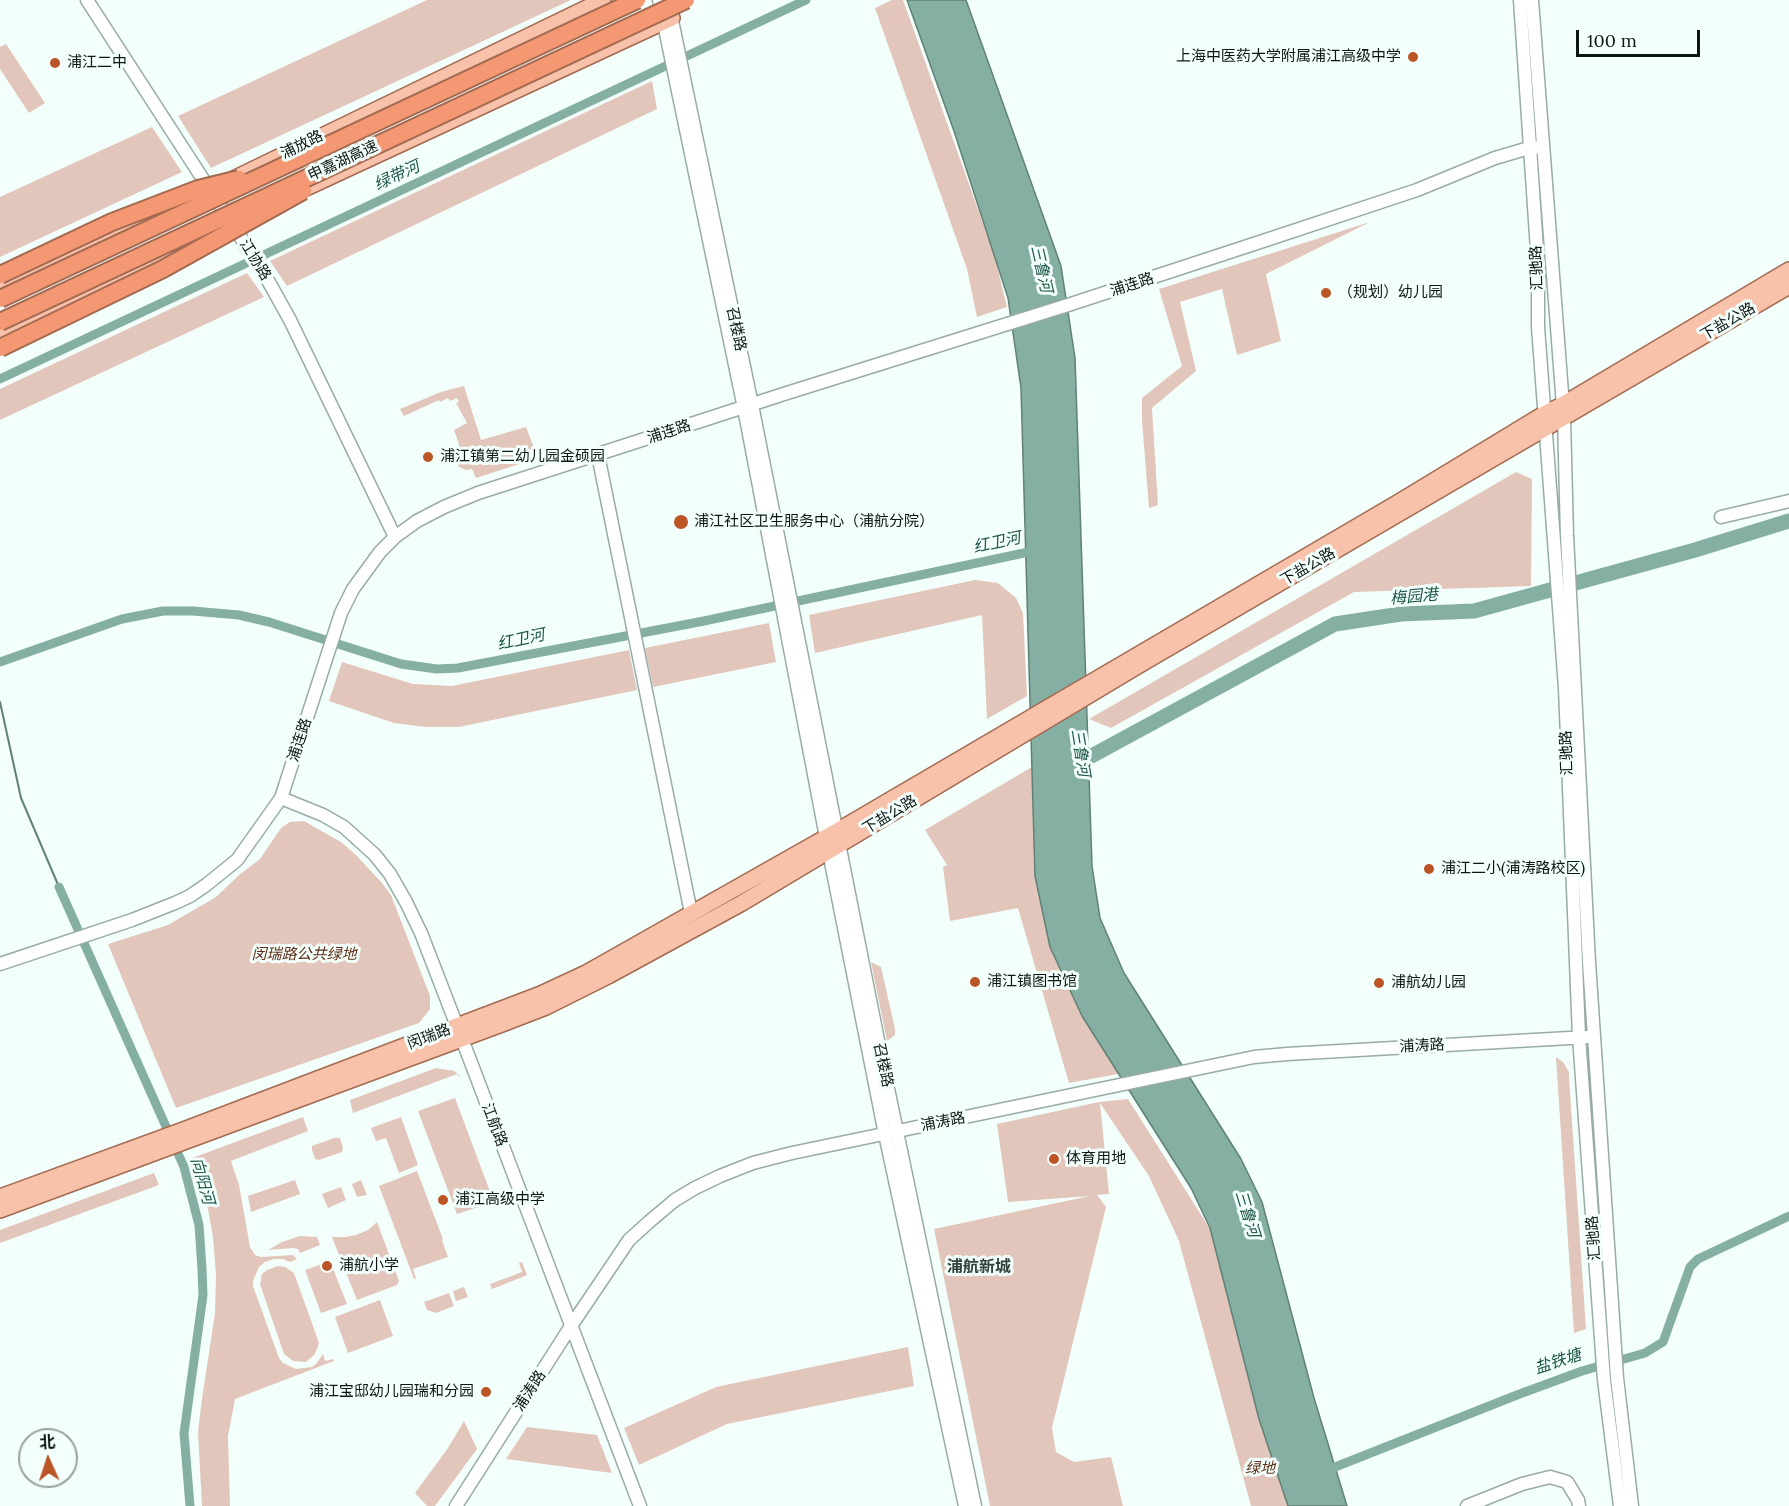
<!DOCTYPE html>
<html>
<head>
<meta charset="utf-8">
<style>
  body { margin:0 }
  #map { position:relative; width:1789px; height:1506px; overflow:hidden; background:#f2fffb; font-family:Lora,"Noto Sans SC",serif }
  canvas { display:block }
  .north { position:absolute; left:18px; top:1428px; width:60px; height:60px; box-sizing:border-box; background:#f2fffb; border:2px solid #97a19e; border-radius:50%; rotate:357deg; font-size:16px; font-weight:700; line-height:24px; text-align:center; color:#0e1513 }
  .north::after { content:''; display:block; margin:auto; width:21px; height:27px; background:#bb5526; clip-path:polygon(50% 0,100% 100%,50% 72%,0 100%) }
  .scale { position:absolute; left:1576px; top:30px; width:124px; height:27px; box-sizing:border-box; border:3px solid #0e1513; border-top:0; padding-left:8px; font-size:18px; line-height:21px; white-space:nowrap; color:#0e1513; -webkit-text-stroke:4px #f2fffb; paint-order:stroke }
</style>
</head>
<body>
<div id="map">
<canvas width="1789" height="1506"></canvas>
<div class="north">北</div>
<div class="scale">100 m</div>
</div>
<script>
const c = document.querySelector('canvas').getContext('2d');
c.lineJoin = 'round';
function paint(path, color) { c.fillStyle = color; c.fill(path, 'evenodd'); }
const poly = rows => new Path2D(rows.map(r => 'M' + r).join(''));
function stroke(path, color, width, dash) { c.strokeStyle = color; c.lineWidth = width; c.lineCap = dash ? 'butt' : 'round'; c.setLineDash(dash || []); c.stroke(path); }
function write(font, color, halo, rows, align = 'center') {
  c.font = font + ' Lora,"Noto Sans SC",serif'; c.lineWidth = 6; c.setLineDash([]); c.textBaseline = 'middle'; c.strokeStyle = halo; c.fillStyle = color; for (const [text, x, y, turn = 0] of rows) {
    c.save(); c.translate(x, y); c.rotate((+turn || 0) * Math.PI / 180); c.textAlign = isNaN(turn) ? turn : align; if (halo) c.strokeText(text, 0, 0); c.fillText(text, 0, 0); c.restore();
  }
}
paint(poly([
  [427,0,571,0,211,168,178,116],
  [892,0,903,0,994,254,1007,307,977,317,967,269,875,8],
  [6,44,45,103,29,113,0,69,0,47],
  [652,81,657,109,287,286,270,261],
  [152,127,182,172,0,257,0,197],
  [1370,222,1266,274,1281,341,1237,355,1222,289,1180,302,1196,371,1152,408,1158,505,1149,508,1142,421,1142,398,1182,366,1159,289],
  [247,273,264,297,0,420,0,389],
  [464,386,481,440,526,427,538,458,476,478,472,469,466,470,459,467,454,456,457,454,459,444,454,430,467,423,456,403,459,402,457,398,450,401,448,398,440,402,439,400,404,416,400,409,441,392],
  [1516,472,1532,479,1531,586,1354,592,1111,728,1089,719],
  [975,580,998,583,1016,598,1023,613,1027,696,987,719,982,615,815,653,809,615],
  [769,623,776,662,653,687,645,648],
  [629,650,637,690,459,727,426,727,394,723,329,701,342,662,413,684,452,686],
  [1032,767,1151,1068,1069,1083,1018,908,950,921,943,867,947,865,925,830],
  [304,821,341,842,356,855,382,883,391,895,430,996,430,1009,419,1023,176,1108,108,944,168,925,216,897,239,875,260,859,281,828,290,822],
  [871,962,881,967,895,1029,895,1035,887,1041],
  [1556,1057,1563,1062,1569,1072,1569,1077,1586,1329,1574,1333],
  [436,1068,454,1071,459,1075,461,1078,457,1074,353,1113,350,1100],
  [455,1098,494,1202,457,1214,418,1111],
  [1128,1099,1210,1229,1290,1506,1251,1506,1179,1241,1149,1176,1100,1103,1109,1194,1097,1195,1106,1207,1052,1428,1056,1452,1074,1462,1111,1457,1123,1506,990,1506,934,1229,1090,1196,1008,1202,997,1124,1099,1102],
  [303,1117,308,1131,231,1161,239,1185,250,1247,255,1255,261,1257,293,1255,297,1259,290,1262,283,1259,274,1259,265,1262,259,1267,253,1281,253,1286,279,1358,283,1363,296,1369,312,1367,316,1364,323,1354,325,1361,333,1359,334,1361,235,1399,228,1436,230,1506,202,1506,198,1431,203,1392,215,1313,216,1275,213,1237,206,1198,192,1158],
  [401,1117,418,1165,399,1173,386,1138,376,1141,371,1128],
  [334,1138,340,1138,343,1148,342,1152,319,1160,315,1159,312,1150,312,1146],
  [417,1171,443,1239,442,1240,448,1257,413,1269,416,1278,414,1279,379,1186],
  [154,1173,159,1185,0,1243,0,1230],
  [295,1180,300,1194,251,1212,248,1196],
  [361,1180,367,1195,357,1197,352,1184],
  [341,1187,346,1200,328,1208,322,1194],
  [377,1222,399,1281,397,1285,357,1300,332,1237,345,1237,356,1235,368,1230],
  [300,1236,317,1237,320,1245,300,1253,298,1249,294,1248,268,1250,282,1242],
  [330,1261,347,1304,321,1313,305,1270],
  [522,1262,527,1275,525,1276,492,1289,490,1284,522,1272,519,1263],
  [278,1266,285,1267,294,1273,319,1343,315,1354,306,1362,293,1361,284,1354,260,1284,262,1274,267,1270],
  [464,1287,468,1297,456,1301,453,1291],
  [449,1293,454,1306,436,1313,427,1310,424,1302],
  [380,1300,393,1336,348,1353,335,1317],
  [908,1347,914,1386,727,1424,639,1465,624,1428,716,1387],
  [464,1421,477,1449,435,1506,427,1506,415,1493,448,1448],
  [527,1427,597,1435,612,1473,506,1459]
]), '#e2c6bb');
const water = poly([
  [907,0,966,0,1061,266,1075,358,1092,866,1100,918,1124,973,1241,1159,1262,1202,1314,1398,1347,1506,1288,1506,1259,1419,1210,1228,1191,1188,1082,1016,1050,947,1035,876,1021,388,1008,298,954,131,907,0]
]);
paint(water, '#85afa2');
stroke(water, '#618177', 1.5);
stroke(poly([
  [0,702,21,798,59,887]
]), '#618177', 2);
stroke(poly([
  [0,379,806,0],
  [0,662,122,619,163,611,193,611,239,615,269,622,401,664,437,669,458,668,704,621,1038,550],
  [59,887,184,1167,199,1225,202,1269,203,1295,184,1433,190,1506],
  [1325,1471,1517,1395,1582,1371,1645,1353,1663,1342,1690,1267,1698,1259,1789,1216]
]), '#85afa2', 9);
stroke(poly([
  [1073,766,1335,624,1401,614,1474,611,1695,550,1789,521]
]), '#85afa2', 15);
const minor = poly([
  [87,0,265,275,290,320,395,537],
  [659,0,744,408,826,837,885,1134,965,1506],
  [1520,0,1538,265,1538,327,1565,688,1579,1037,1604,1380,1620,1506],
  [1532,0,1564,419,1567,536,1589,962,1617,1378,1632,1506],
  [670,11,752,405,881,1055,975,1506],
  [598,455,691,913],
  [1721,517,1789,501],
  [281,798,323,815,344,827,375,855,390,874,406,902,421,933,462,1039,640,1506],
  [0,964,132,920,175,903,190,896,206,885,237,860,281,798,341,613,353,589,380,552,395,537,417,521,444,507,478,493,787,393,1068,305,1263,241,1417,190,1495,158,1529,148,1543,147],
  [456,1506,571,1326,629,1240,650,1221,675,1200,695,1188,720,1176,753,1163,792,1153,1254,1057,1287,1054,1587,1037],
  [1467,1506,1522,1484,1550,1477,1567,1482,1578,1500,1579,1506]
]);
const major = poly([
  [227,182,603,0],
  [293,194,672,18],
  [0,288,189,200],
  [0,332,231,223],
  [0,1197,186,1129,541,994,586,973,837,831,1399,502,1544,414,1562,405,1789,270],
  [0,1210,502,1024,546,1007,608,976,742,903,1141,664,1789,286]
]);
stroke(minor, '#98aba5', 15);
stroke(major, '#a36a51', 18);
stroke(minor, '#fff', 12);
stroke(major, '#f8c1aa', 15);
const highwayBridge = poly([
  [0,275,112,222,198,189,239,179],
  [0,299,637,0],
  [0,322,686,0],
  [0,348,163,269,303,191]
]);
stroke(highwayBridge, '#a36a51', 20, []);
stroke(highwayBridge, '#f39872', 16);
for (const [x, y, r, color] of [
  [1413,57,6,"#bb5526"],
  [55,63,6,"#bb5526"],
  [1326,293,6,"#bb5526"],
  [428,457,6,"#bb5526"],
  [681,522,8,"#bb5526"],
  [1429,869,6,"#bb5526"],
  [975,982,6,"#bb5526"],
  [1379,983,6,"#bb5526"],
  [1054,1159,6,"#bb5526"],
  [443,1200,6,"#bb5526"],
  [327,1266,6,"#bb5526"],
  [486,1392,6,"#bb5526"]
]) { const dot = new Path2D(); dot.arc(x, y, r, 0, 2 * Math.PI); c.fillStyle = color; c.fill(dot); stroke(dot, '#f2fffb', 2); }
write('15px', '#0e1513', '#f2fffb', [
  ["上海中医药大学附属浦江高级中学",1401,57,"right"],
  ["浦江二中",67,63],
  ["（规划）幼儿园",1338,293],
  ["浦江镇第二幼儿园金硕园",440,457],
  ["浦江社区卫生服务中心（浦航分院）",694,522],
  ["浦江二小(浦涛路校区)",1441,869],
  ["浦江镇图书馆",987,982],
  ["浦航幼儿园",1391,983],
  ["体育用地",1066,1159],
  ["浦江高级中学",455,1200],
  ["浦航小学",339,1266],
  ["浦江宝邸幼儿园瑞和分园",474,1392,"right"]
], 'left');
write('15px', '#0e1513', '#f2fffb', [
  ["浦放路",302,145,-26],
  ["申嘉湖高速",343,161,-25],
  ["江协路",255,260,58],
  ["汇驰路",1537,268,-92],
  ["浦连路",1132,285,-18],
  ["下盐公路",1728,322,-30],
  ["召楼路",736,329,78],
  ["浦连路",669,432,-18],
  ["下盐公路",1308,567,-30],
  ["浦连路",300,740,-72],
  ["汇驰路",1567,753,-92],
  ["下盐公路",890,815,-31],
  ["闵瑞路",429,1037,-21],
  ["浦涛路",1422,1046,-3],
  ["召楼路",883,1065,78],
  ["浦涛路",943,1122,-11],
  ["江航路",494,1125,69],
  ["汇驰路",1594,1238,-94],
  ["浦涛路",530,1391,-57]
]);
write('italic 15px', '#602e18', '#f2fffb', [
  ["闵瑞路公共绿地",304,955],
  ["绿地",1260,1469]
]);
write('italic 16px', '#1c5547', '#f2fffb', [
  ["绿带河",397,176,-25],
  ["三鲁河",1041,269,77],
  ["红卫河",997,543,-12],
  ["梅园港",1414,597,-5],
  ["红卫河",521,640,-12],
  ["三鲁河",1080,753,81],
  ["向阳河",202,1181,74],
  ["三鲁河",1247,1214,73],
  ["盐铁塘",1558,1362,-18]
]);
write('bold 16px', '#30413c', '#f2fffb', [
  ["浦航新城",979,1267]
]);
</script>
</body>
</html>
